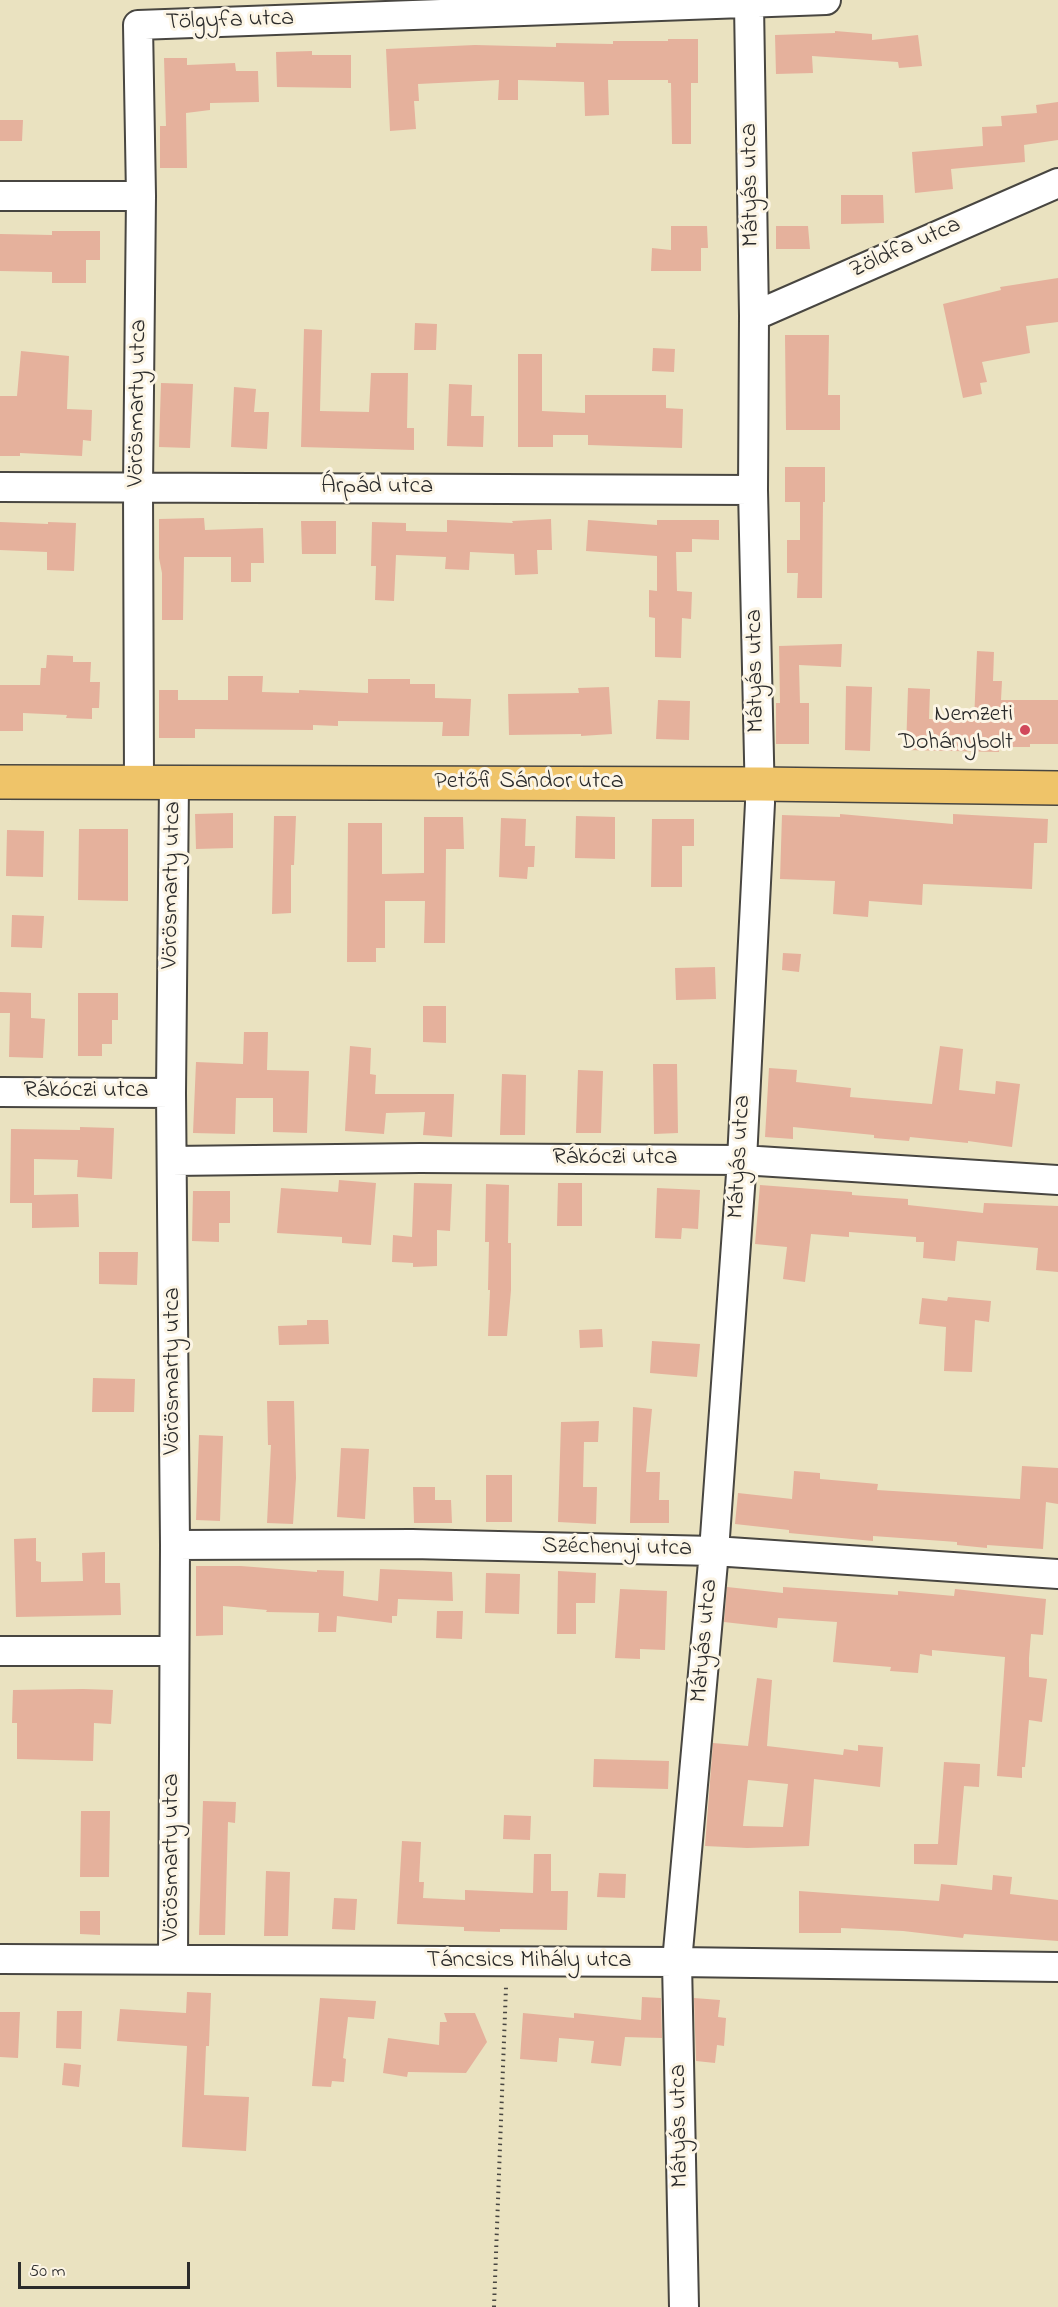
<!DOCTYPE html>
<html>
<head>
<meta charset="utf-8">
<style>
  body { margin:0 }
  #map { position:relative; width:1058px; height:2307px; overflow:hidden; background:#eae2c0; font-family:"Indie Flower",sans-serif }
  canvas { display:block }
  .scale { position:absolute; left:18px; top:2262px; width:172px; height:27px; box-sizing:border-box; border:3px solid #2b2b2b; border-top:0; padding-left:8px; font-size:18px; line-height:21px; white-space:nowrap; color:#2b2b2b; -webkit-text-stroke:4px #fcf5e5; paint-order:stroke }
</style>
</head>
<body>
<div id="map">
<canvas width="1058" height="2307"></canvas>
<div class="scale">50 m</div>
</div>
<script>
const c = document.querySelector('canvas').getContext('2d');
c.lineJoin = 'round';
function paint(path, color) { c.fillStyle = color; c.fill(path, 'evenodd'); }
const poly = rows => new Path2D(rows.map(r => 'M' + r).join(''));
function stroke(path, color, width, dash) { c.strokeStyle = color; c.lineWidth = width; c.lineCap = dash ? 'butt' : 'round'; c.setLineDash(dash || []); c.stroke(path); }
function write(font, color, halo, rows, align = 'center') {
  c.font = font + ' "Indie Flower",sans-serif'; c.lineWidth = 6; c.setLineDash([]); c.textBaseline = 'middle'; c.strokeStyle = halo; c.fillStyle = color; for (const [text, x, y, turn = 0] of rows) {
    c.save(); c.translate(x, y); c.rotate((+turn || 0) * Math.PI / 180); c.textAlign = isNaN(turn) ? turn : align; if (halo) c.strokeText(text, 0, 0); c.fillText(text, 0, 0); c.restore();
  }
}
paint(poly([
  [835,31,872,34,872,40,918,35,922,66,899,68,898,62,812,56,813,73,776,74,775,35,835,33],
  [668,39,698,39,698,83,691,83,691,144,672,144,671,83,668,83,668,80,608,80,609,115,585,116,584,82,518,80,518,100,498,100,499,80,418,84,419,101,414,101,416,129,390,131,386,49,475,45,556,47,556,43,613,44,613,41,668,41],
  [312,51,312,55,351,55,351,88,277,87,276,52],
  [164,58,187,58,187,65,235,63,236,71,258,71,259,102,210,103,210,110,186,113,187,168,160,168,160,126,166,126],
  [1058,102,1058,140,1024,145,1025,162,951,169,953,189,915,193,912,152,983,146,982,127,1002,126,1001,116,1037,113,1036,105],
  [0,120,23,120,22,141,0,141],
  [841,195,883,195,884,223,841,224],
  [671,226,707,226,708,248,701,248,701,271,651,271,652,248,671,250],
  [776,226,808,226,810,249,776,249],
  [52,231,100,231,100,260,86,260,86,283,52,283,52,272,0,271,0,234,52,235],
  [1058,278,1058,322,1026,326,1030,353,982,362,987,382,980,383,982,394,963,398,943,304,1001,290,1000,287],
  [415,323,437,324,436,350,414,350],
  [304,329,322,330,320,411,369,412,371,373,408,373,407,428,414,428,414,450,301,447],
  [785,335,829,335,828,395,840,395,840,430,786,430],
  [653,348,675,349,674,372,652,371],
  [21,351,69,356,67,409,92,410,91,441,83,440,82,456,20,453,20,456,0,456,0,396,17,396],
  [518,354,542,354,542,411,585,413,585,395,666,395,666,408,683,409,682,448,588,445,588,435,553,435,553,447,518,447],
  [161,383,193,384,190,448,159,447],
  [449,384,472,385,471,416,484,416,483,447,447,446],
  [234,387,256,389,254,412,269,412,267,449,231,447],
  [785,467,825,467,825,502,823,502,822,598,797,598,798,573,787,573,787,540,800,540,800,502,785,502],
  [204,518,205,530,263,528,264,563,251,563,251,582,231,582,231,557,184,557,183,620,162,620,162,573,159,558,159,519],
  [551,519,552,550,537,550,538,574,515,575,514,554,470,552,469,570,445,569,446,557,396,555,394,601,375,600,376,566,371,566,372,522,406,523,406,531,447,532,447,520,513,523,512,521],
  [588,520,657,525,657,520,719,520,719,540,692,539,692,552,676,552,677,591,692,592,691,619,682,618,681,658,655,657,655,618,649,617,649,590,657,591,657,556,586,551],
  [301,521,336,521,336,554,302,554],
  [0,522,48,524,48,522,76,523,74,571,47,570,47,552,0,550],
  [842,644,841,667,799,665,800,703,809,703,809,744,776,744,776,703,780,703,779,646],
  [977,651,994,652,993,681,1002,681,1001,700,1058,700,1058,744,1030,744,1030,747,999,747,999,752,906,750,908,688,930,689,929,719,974,721],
  [47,655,73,656,73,662,91,662,90,682,100,682,99,708,92,708,92,719,66,718,67,715,23,713,23,731,0,731,0,685,40,685,41,668,46,668],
  [228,676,263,676,262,692,299,693,299,690,368,693,368,679,410,679,410,684,435,684,435,698,471,699,469,736,442,736,443,722,338,721,338,726,313,725,313,730,195,729,195,738,159,738,159,690,178,690,178,700,228,700],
  [846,686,872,687,870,751,845,750],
  [609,687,612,734,581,736,581,734,509,735,508,694,579,693,578,688],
  [658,700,690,701,689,740,656,739],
  [233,813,233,848,196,849,195,814],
  [840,814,953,824,953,814,1048,819,1047,843,1034,843,1032,889,923,884,922,905,869,901,868,917,833,914,835,881,780,879,782,815,840,817],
  [274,816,296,816,294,865,291,865,291,913,272,914],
  [576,816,615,817,615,859,575,858],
  [424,817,463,817,464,849,446,849,445,943,424,943,425,901,385,901,385,948,376,948,376,962,347,962,348,823,382,823,382,874,424,873],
  [501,818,526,819,525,846,535,846,534,867,528,867,527,879,499,877],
  [652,819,694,819,694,846,682,846,682,887,651,887],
  [79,829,128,829,128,901,78,900],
  [7,830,44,831,43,877,6,876],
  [12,915,44,916,42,948,11,947],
  [783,953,801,954,799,972,782,970],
  [715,967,716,999,676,1000,675,968],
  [0,992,31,993,31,1018,45,1019,43,1058,9,1057,10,1013,0,1013],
  [78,993,118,993,118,1020,112,1020,112,1044,102,1044,102,1056,78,1056],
  [423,1006,446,1006,446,1043,423,1042],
  [244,1032,268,1032,267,1070,309,1071,307,1133,273,1132,273,1098,236,1098,235,1134,193,1133,196,1062,243,1064],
  [350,1046,371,1048,370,1074,376,1075,375,1094,454,1094,452,1137,423,1135,425,1112,386,1113,384,1134,345,1131],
  [940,1046,963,1049,959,1090,995,1094,996,1081,1020,1084,1012,1147,968,1141,968,1143,910,1137,909,1141,874,1138,874,1135,793,1127,793,1139,765,1137,769,1068,797,1070,796,1082,851,1088,850,1097,932,1104],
  [653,1064,677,1064,678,1133,654,1134],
  [578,1070,603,1071,601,1133,576,1133],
  [502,1074,526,1075,525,1135,500,1135],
  [80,1127,114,1128,112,1179,77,1177,78,1160,34,1159,34,1195,78,1194,79,1227,32,1228,32,1203,10,1203,11,1129,80,1130],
  [339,1180,376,1183,371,1245,342,1243,342,1237,277,1233,281,1188,338,1192],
  [414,1183,452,1184,450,1231,437,1230,437,1266,413,1267,413,1263,392,1262,393,1235,412,1237],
  [558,1183,582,1183,582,1226,557,1226],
  [486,1184,509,1185,508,1243,511,1243,511,1290,507,1336,488,1336,490,1290,488,1290,489,1242,485,1242],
  [760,1185,852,1192,852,1195,908,1199,908,1205,983,1213,984,1203,1058,1206,1058,1272,1036,1270,1038,1248,957,1241,955,1261,923,1258,924,1242,916,1242,916,1237,849,1232,849,1237,811,1234,805,1282,783,1279,787,1247,755,1244],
  [657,1188,700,1190,698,1229,682,1228,681,1239,655,1238],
  [193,1191,230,1191,230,1223,219,1223,219,1242,192,1241],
  [99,1252,138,1252,137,1285,99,1284],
  [948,1297,991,1301,989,1322,975,1320,972,1372,944,1371,946,1327,919,1324,922,1298,947,1301],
  [307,1320,328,1320,329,1344,279,1345,278,1326,307,1325],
  [602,1329,603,1347,580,1348,579,1330],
  [652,1341,700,1344,697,1377,650,1373],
  [93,1378,135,1379,134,1412,92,1412],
  [267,1401,294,1401,296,1478,293,1524,267,1523,271,1445,268,1445],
  [633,1407,652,1409,646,1472,660,1472,659,1500,669,1500,669,1523,630,1523],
  [599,1421,598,1442,584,1442,583,1487,597,1487,596,1524,558,1522,561,1422],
  [199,1435,223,1436,220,1521,196,1520],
  [341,1448,369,1449,365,1519,337,1517],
  [1022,1466,1058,1468,1058,1504,1046,1502,1043,1549,987,1545,987,1548,957,1545,957,1542,873,1536,873,1541,789,1533,789,1530,735,1524,738,1493,792,1499,794,1471,820,1473,820,1479,878,1484,877,1490,1020,1499],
  [486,1475,512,1475,512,1522,486,1522],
  [413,1487,435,1487,435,1500,451,1500,452,1523,414,1523],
  [36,1538,36,1561,41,1562,41,1582,83,1581,82,1553,105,1552,105,1583,120,1583,121,1615,16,1617,14,1539],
  [196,1566,241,1566,317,1572,317,1570,344,1571,343,1596,378,1601,380,1569,452,1572,453,1601,398,1599,397,1616,392,1616,392,1623,337,1616,336,1632,318,1632,319,1613,266,1612,267,1610,223,1606,223,1635,196,1636],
  [558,1571,596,1573,595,1603,576,1603,576,1634,557,1634],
  [486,1573,520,1574,519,1614,485,1613],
  [727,1587,783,1593,783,1587,898,1595,898,1591,954,1596,955,1589,1046,1599,1043,1635,1031,1634,1029,1658,1029,1677,1047,1679,1042,1722,1029,1720,1025,1767,1022,1767,1022,1778,997,1776,1005,1657,932,1650,932,1656,920,1654,918,1673,890,1671,891,1667,833,1662,837,1622,778,1618,777,1628,724,1622],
  [620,1589,667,1591,665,1650,640,1649,640,1659,615,1658],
  [437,1611,463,1611,462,1639,436,1638],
  [757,1678,772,1680,767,1746,843,1755,844,1749,858,1751,858,1745,883,1747,880,1787,814,1779,809,1846,747,1848,705,1846,713,1743,748,1746],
  [748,1780,788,1784,783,1827,743,1826],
  [83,1689,113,1690,111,1724,94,1723,93,1761,17,1759,17,1723,12,1723,13,1690],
  [594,1759,669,1761,668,1789,593,1787],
  [944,1762,980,1764,979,1787,964,1786,957,1865,914,1864,914,1844,938,1844],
  [203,1801,236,1802,235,1823,228,1822,225,1935,199,1935],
  [81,1811,110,1811,109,1877,80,1877],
  [504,1815,531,1816,530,1840,503,1839],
  [402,1841,421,1842,419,1882,424,1882,423,1898,465,1900,465,1890,533,1893,534,1854,551,1854,551,1891,568,1891,567,1930,500,1929,500,1932,464,1931,464,1927,397,1924],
  [266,1871,290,1872,288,1936,264,1936],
  [599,1873,626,1874,625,1898,597,1897],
  [993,1875,1012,1877,1010,1894,1058,1900,1058,1941,964,1934,963,1938,903,1931,841,1928,841,1933,799,1933,799,1891,939,1901,941,1884,992,1890],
  [334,1898,357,1899,355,1930,332,1929],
  [80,1911,100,1911,100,1935,80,1934],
  [187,1992,211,1993,209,2046,206,2046,204,2095,249,2097,246,2151,182,2147,187,2046,117,2041,120,2009,186,2013],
  [642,1997,661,1998,662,2038,625,2037,621,2066,591,2063,594,2041,559,2038,557,2062,520,2059,523,2013,574,2018,574,2013,641,2020],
  [320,1998,376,2001,374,2019,348,2017,343,2058,346,2059,344,2082,332,2081,331,2087,312,2086],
  [694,1998,720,2000,718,2017,726,2018,724,2046,717,2045,715,2063,696,2061],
  [57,2011,82,2011,81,2049,56,2048],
  [0,2012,20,2012,18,2058,0,2057],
  [444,2013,475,2013,487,2042,466,2073,408,2072,407,2077,383,2073,388,2038,439,2045,440,2022,447,2022],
  [64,2063,81,2065,79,2087,62,2085]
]), '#e5b19c');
const minor = poly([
  [0,196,141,196],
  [754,316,1058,183],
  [0,487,753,490],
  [139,782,138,487,141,196,138,25,826,0],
  [0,1092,171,1093],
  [172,1161,420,1158,742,1160,1058,1180],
  [175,1545,412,1544,714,1551,1058,1574],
  [0,1651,174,1651],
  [0,1959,677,1962,1058,1967],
  [173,1959,175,1545,171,1093,174,783],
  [684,2307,677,1962,714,1551,742,1160,760,803,753,490,754,316,749,4]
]);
const major = poly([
  [0,782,760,784,1058,788]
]);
stroke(minor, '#484641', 32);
stroke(major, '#484641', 36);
stroke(poly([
  [494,2307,506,1987]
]), '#484641', 4, [1.5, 4.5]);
stroke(minor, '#fff', 28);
stroke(major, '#efc469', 33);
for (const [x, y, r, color] of [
  [1025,730,6,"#d1495b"]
]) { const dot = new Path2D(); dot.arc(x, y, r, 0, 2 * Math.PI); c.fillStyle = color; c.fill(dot); stroke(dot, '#fcf5e5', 2); }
write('24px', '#2b2b2b', '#fcf5e5', [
  ["Tölgyfa utca",230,22,-2],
  ["Mátyás utca",752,185,-91],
  ["Zöldfa utca",906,249,-24],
  ["Vörösmarty utca",139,403,-89],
  ["Árpád utca",377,488],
  ["Mátyás utca",757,671,-91],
  ["Petőfi Sándor utca",529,783],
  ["Vörösmarty utca",173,885,-89],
  ["Rákóczi utca",86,1092],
  ["Mátyás utca",741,1157,-87],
  ["Rákóczi utca",615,1159],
  ["Vörösmarty utca",174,1371,-90],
  ["Széchenyi utca",617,1549,1],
  ["Mátyás utca",706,1641,-85],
  ["Vörösmarty utca",173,1857,-90],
  ["Táncsics Mihály utca",529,1962],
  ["Mátyás utca",681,2126,-91]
]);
write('24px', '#2b2b2b', '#fcf5e5', [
  ["Nemzeti",1013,716],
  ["Dohánybolt",1013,744]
], 'right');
</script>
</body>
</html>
